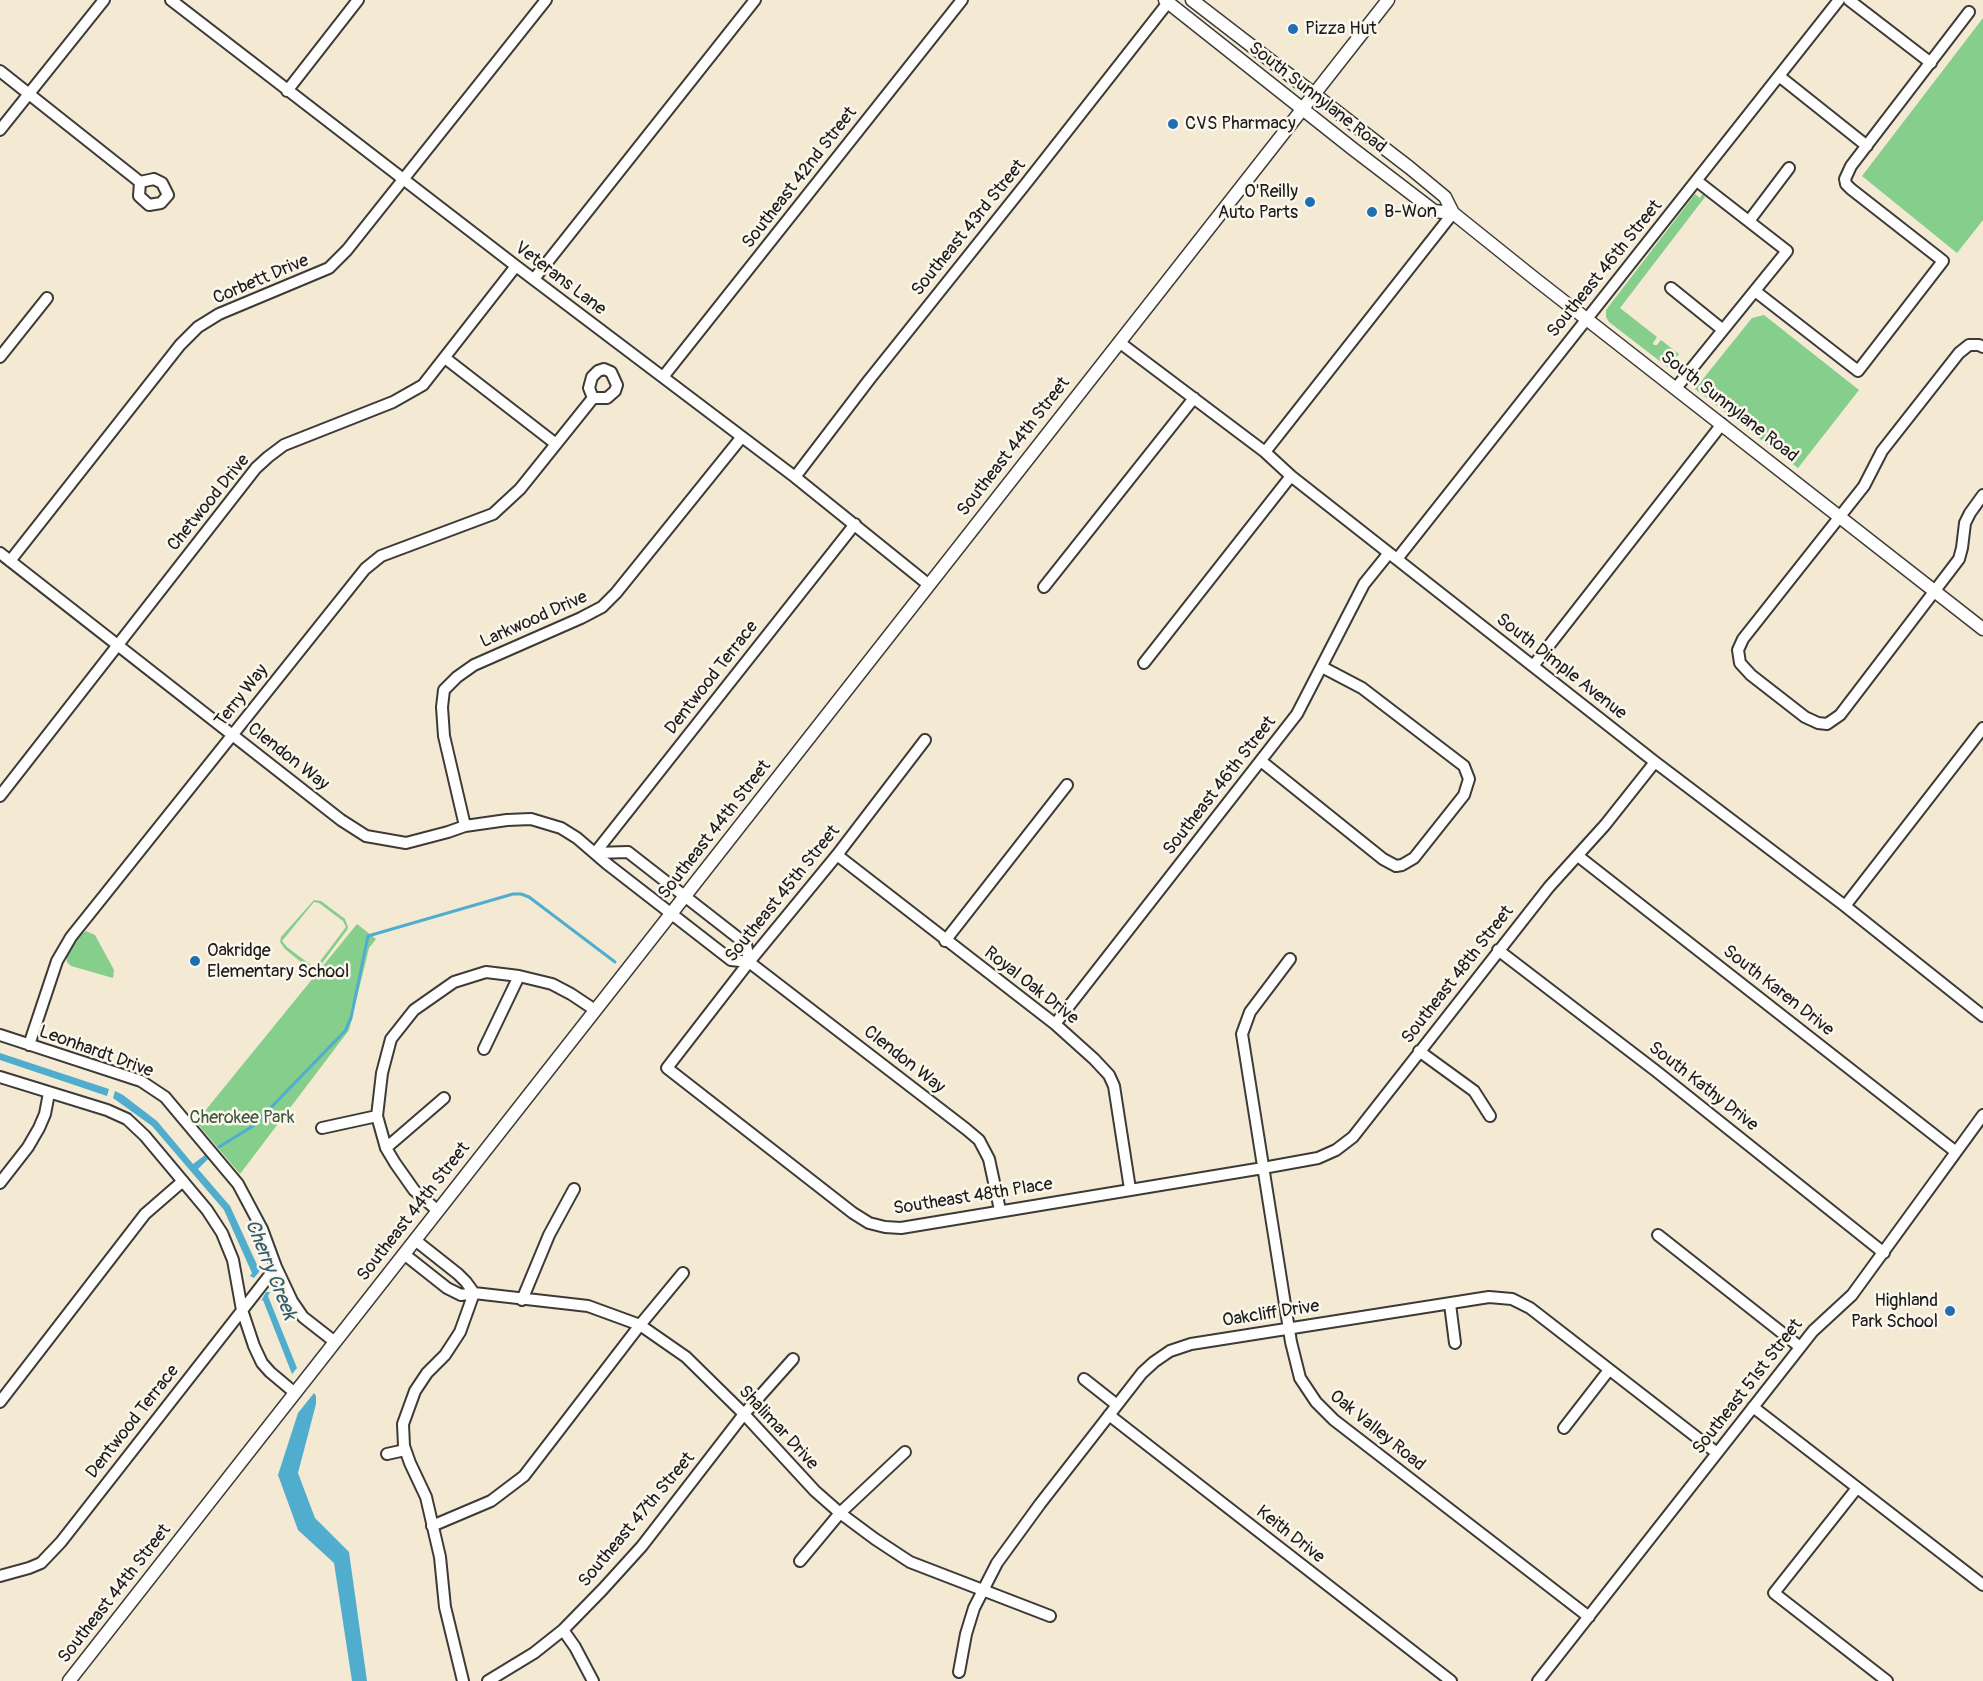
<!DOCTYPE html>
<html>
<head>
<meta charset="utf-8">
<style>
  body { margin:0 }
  canvas { display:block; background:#f4e9d2 }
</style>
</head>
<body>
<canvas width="1983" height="1681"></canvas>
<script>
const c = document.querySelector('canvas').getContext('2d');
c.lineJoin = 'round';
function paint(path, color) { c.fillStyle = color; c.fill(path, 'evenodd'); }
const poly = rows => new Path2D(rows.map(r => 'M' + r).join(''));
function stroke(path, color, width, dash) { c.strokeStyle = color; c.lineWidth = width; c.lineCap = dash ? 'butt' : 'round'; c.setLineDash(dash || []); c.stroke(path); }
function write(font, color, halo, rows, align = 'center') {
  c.font = font + ' Pangolin,sans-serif'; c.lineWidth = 5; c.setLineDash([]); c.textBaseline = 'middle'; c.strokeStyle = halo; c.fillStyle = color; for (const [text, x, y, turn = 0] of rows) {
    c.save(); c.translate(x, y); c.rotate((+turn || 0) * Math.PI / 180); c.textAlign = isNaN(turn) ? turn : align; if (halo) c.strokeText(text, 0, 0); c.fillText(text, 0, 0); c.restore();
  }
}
paint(poly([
  [1983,18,1983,220,1957,253,1862,176],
  [1703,193,1705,197,1620,308,1657,337,1653,343,1654,345,1657,345,1661,340,1679,354,1672,363,1673,364,1670,369,1609,322,1606,317,1606,310,1695,194,1700,198],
  [1764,315,1859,390,1798,468,1695,389,1752,318],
  [314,900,321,901,345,919,348,927,347,930,320,966,312,969,307,967,285,949,280,942,281,937],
  [314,902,319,903,343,921,346,927,318,964,312,966,287,947,282,941],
  [357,924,376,939,369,948,349,1030,240,1174,196,1122],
  [86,931,95,935,114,970,113,978,71,966,67,962,66,955,81,935]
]), '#85ce8b');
paint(poly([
  [0,1053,109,1089,107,1096,0,1060],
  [115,1091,123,1095,157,1121,193,1164,205,1155,208,1159,198,1169,230,1206,258,1267,261,1265,259,1272,254,1278,250,1276,252,1273,224,1210,152,1126,113,1098],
  [266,1292,270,1292,268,1296,297,1368,292,1374,263,1300,261,1301],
  [314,1393,316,1396,316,1404,298,1473,315,1518,349,1552,367,1681,352,1681,334,1563,298,1530,278,1475,298,1413]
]), '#50adce');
stroke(poly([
  [219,1147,253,1126,345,1031,351,1018,368,936,513,894,521,894,529,897,615,962]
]), '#50adce', 3);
const minor = poly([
  [171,0,516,266,795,477,929,585],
  [1849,0,1931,63],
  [0,71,140,182],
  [1779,76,1867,146],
  [287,91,358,0],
  [0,130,104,0],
  [154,179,162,183,168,195,161,203,149,205,139,196,140,182,154,179],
  [1749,221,1789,168],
  [534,279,755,0],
  [1671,288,1723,330],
  [1755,291,1858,371,1943,261,1851,189,1846,184,1845,179,1851,166,1969,12],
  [1119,342,1265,452,1291,476,1655,762,1845,906,1983,1016],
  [1983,347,1979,345,1969,345,1959,353,1882,451,1864,486,1743,639,1738,650,1740,663,1751,675,1805,717,1818,723,1827,724,1840,715,1959,559,1962,548,1965,523,1970,513,1983,495],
  [0,357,47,298],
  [445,358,556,444],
  [663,377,962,0],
  [1676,388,1787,251,1697,181],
  [1265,452,1453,213],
  [795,477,869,380,1028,181,1170,0],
  [0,553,341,820,366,836,406,843,448,832,465,826,507,820,531,819,561,828,577,838,606,863,731,960,749,962,966,1129,979,1140,989,1159,1000,1210],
  [1397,559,1839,0],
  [10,561,180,345,198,327,219,314,329,268,347,250,546,0],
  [1044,587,1194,398],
  [1144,663,1291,476],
  [1533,666,1722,424],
  [925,740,837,855,749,962,667,1068,853,1213,869,1223,885,1227,901,1228,1263,1168,1318,1158,1336,1150,1353,1137,1549,887,1605,825,1655,762],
  [1261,761,1383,859,1396,866,1402,865,1414,858,1464,795,1469,779,1464,766,1362,688,1322,667],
  [0,796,256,468,268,457,284,445,393,402,423,385,516,266],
  [465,826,444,736,442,707,444,690,457,677,474,665,581,618,602,607,616,593,741,438],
  [595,853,855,524],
  [595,853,628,852,746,944,749,962],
  [837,855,1055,1024,1094,1059,1109,1075,1114,1086,1130,1189],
  [1578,856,1956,1152],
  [1845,906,1983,728],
  [945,941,1067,785],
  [1498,950,1656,1071,1884,1253],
  [1290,959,1250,1012,1242,1034,1291,1342,1300,1378,1316,1402,1334,1420,1589,1617],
  [1055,1024,1297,714,1364,584,1389,553],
  [0,1035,141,1081,165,1097,238,1184,262,1229,276,1267,292,1301,303,1317,335,1342],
  [29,1045,57,961,71,937,365,569,381,556,493,514,520,489,593,398,607,398,615,391,617,385,611,372,604,369,598,371,592,377,589,388,593,398],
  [484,1049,519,976],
  [1419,1051,1474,1091,1490,1116],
  [0,1077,107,1110,127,1119,145,1136,207,1210,222,1233,233,1260,242,1310,254,1346,262,1363,270,1372,295,1393],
  [322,1128,377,1116],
  [386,1148,444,1098],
  [0,1183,28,1147,39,1128,45,1114,49,1093],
  [438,1211,414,1190,395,1163,386,1148,377,1116,382,1073,391,1039,414,1010,454,982,486,972,519,976,552,984,571,994,595,1010],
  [1658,1235,1800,1347],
  [415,1240,458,1274,466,1282,474,1293],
  [404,1254,447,1288,461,1295,474,1293,588,1306,640,1325,686,1357,744,1414,815,1491,840,1513,875,1539,910,1562,1050,1616],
  [522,1300,549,1235,574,1189],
  [1450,1304,1455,1343],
  [1084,1379,1117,1405],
  [0,1402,145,1214,183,1181],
  [1753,1407,1983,1585],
  [1109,1415,1451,1681],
  [1564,1428,1609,1370],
  [387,1454,405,1450],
  [1857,1488,1774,1593,1887,1681],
  [432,1526,491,1501,524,1476,640,1325,683,1273],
  [800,1561,840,1513,905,1452],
  [0,1576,29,1568,41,1563,61,1542,276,1267],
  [563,1630,575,1647,593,1681],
  [959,1672,966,1634,974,1608,997,1563,1040,1504,1142,1373,1154,1362,1170,1351,1191,1344,1489,1297,1512,1299,1530,1308,1717,1453],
  [463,1681,445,1607,440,1557,426,1497,410,1463,404,1446,403,1424,415,1391,427,1373,445,1355,460,1332,474,1293],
  [488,1681,534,1653,563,1630,603,1589,642,1546,744,1414,793,1359],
  [1538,1681,1813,1331,1852,1295,1983,1115]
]);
const major = poly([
  [1165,0,1353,149,1434,211,1453,213],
  [1192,0,1410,168,1445,197,1453,213,1534,278,1983,629],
  [69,1681,1388,0]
]);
stroke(minor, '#3c3b37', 14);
stroke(major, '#3c3b37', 15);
stroke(minor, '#fff', 10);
stroke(major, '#fff', 12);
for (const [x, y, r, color] of [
  [1293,29,6,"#1f6fb2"],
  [1173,124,6,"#1f6fb2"],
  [1310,202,6,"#1f6fb2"],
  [1372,212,6,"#1f6fb2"],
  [195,961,6,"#1f6fb2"],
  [1950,1311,6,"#1f6fb2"]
]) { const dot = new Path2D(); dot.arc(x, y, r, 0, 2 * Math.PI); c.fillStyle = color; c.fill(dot); stroke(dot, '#fbf7ec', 2); }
write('18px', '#1c1c1c', '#fbf7ec', [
  ["Pizza Hut",1305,29],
  ["CVS Pharmacy",1185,124],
  ["O'Reilly",1298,192,"right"],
  ["Auto Parts",1298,213,"right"],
  ["B-Won",1384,212],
  ["Oakridge",207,951],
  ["Elementary School",207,972],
  ["Highland",1938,1301,"right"],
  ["Park School",1938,1322,"right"]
], 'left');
write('18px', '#1c1c1c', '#fbf7ec', [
  ["South Sunnylane Road",1317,98,38],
  ["Southeast 42nd Street",800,178,-52],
  ["Southeast 43rd Street",969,228,-51],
  ["Southeast 46th Street",1605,269,-51],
  ["Veterans Lane",560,279,37],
  ["Corbett Drive",261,280,-23],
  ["South Sunnylane Road",1729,407,38],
  ["Southeast 44th Street",1014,447,-52],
  ["Chetwood Drive",209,503,-51],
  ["Larkwood Drive",534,620,-24],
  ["South Dimple Avenue",1561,667,38],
  ["Dentwood Terrace",712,678,-52],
  ["Terry Way",242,696,-52],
  ["Clendon Way",288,757,38],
  ["Southeast 46th Street",1220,786,-52],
  ["Southeast 44th Street",715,830,-52],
  ["Southeast 45th Street",783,894,-51],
  ["Southeast 48th Street",1458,975,-52],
  ["Royal Oak Drive",1031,986,38],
  ["South Karen Drive",1778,991,38],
  ["Leonhardt Drive",96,1052,20],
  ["Clendon Way",904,1060,38],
  ["South Kathy Drive",1703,1087,38],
  ["Southeast 48th Place",973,1197,-9],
  ["Southeast 44th Street",414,1212,-52],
  ["Oakcliff Drive",1271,1314,-9],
  ["Southeast 51st Street",1748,1387,-52],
  ["Dentwood Terrace",133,1422,-52],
  ["Shalimar Drive",778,1428,47],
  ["Oak Valley Road",1377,1431,39],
  ["Southeast 47th Street",637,1520,-50],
  ["Keith Drive",1290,1535,38],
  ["Southeast 44th Street",115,1594,-52]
]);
write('18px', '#415a43', '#fbf7ec', [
  ["Cherokee Park",242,1118]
]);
write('italic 20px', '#335d6c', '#fbf7ec', [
  ["Cherry Creek",270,1270,68]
]);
</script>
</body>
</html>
